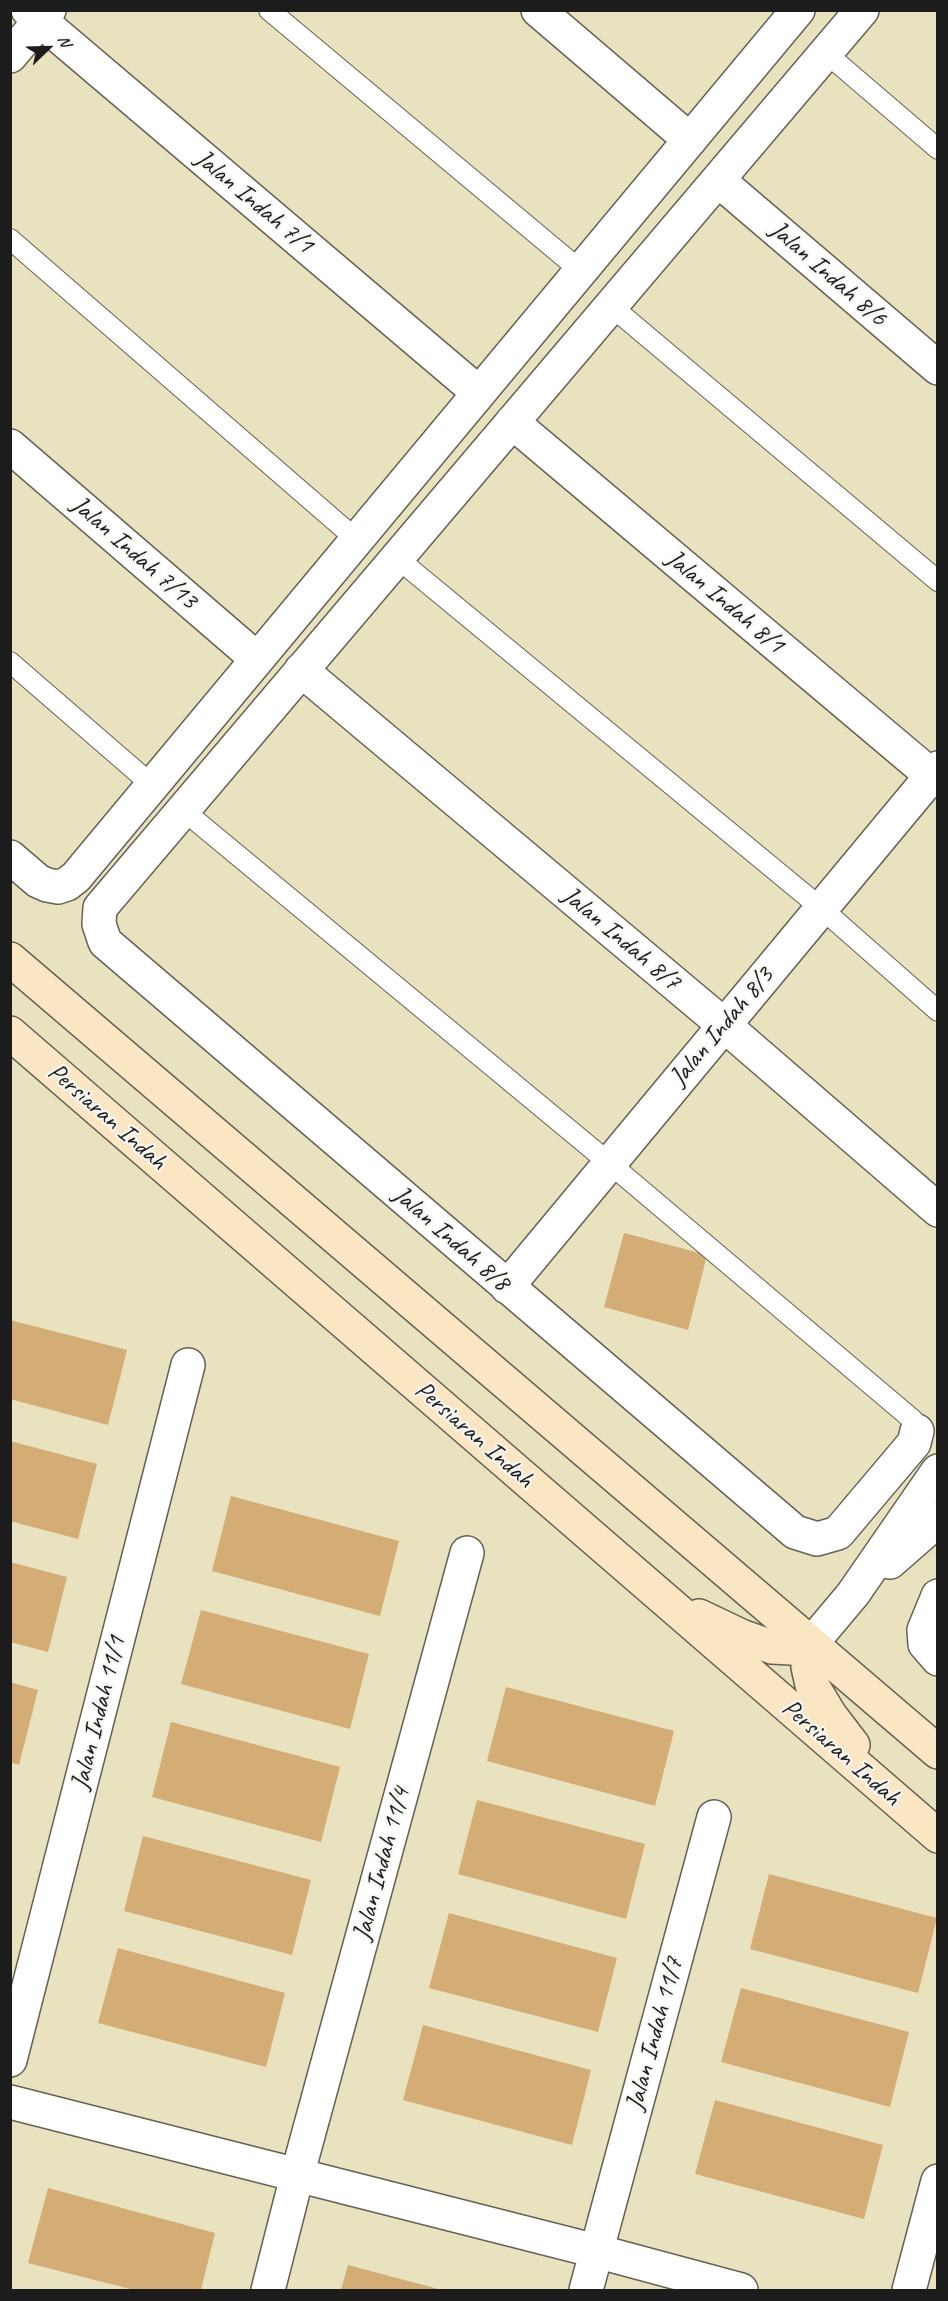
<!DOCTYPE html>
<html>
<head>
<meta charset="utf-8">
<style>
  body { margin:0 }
  #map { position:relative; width:948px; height:2301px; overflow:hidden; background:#e9e2bf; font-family:Caveat,sans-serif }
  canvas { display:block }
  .frame { position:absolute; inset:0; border:12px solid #1c1c1c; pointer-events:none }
  .north { position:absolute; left:18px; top:18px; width:60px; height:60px; -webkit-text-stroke:4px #f6f6f2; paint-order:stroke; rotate:67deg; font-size:16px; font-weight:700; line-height:24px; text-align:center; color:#1c1c1c }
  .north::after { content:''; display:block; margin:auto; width:21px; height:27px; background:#1c1c1c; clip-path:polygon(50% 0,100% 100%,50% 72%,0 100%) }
</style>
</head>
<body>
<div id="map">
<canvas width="948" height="2301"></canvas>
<div class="frame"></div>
<div class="north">N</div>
</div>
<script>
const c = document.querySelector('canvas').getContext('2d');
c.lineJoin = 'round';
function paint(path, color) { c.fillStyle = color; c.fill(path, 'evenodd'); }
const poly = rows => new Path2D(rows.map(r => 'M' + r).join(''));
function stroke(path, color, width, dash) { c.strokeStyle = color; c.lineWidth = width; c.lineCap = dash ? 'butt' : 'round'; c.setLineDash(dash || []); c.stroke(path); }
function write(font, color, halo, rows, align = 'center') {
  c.font = font + ' Caveat,sans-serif'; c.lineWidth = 4.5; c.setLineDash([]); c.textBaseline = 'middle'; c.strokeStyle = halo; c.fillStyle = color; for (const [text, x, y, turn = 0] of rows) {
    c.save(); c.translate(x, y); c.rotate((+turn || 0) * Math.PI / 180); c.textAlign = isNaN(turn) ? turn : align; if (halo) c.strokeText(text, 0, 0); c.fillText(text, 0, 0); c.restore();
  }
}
paint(poly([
  [624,1233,707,1255,688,1330,604,1307],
  [10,1320,127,1350,108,1425,10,1399],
  [10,1441,97,1464,78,1539,10,1521],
  [231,1496,399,1541,380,1616,212,1571],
  [10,1562,67,1577,48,1652,10,1642],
  [201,1610,369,1654,350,1729,181,1684],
  [10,1682,38,1690,19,1765,10,1762],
  [506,1687,674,1731,655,1806,487,1761],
  [171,1722,340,1767,321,1842,152,1797],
  [477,1800,645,1844,626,1919,458,1874],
  [143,1836,311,1880,292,1955,124,1911],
  [769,1874,937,1918,918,1993,750,1949],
  [449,1913,617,1958,598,2032,429,1988],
  [118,1948,285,1993,266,2067,98,2023],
  [741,1988,909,2032,890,2107,721,2062],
  [423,2025,591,2070,572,2145,403,2100],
  [715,2100,883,2145,864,2219,695,2174],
  [48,2188,215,2233,201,2290,134,2290,28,2263],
  [348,2265,442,2290,341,2290]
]), '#d4ac75');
const service = poly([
  [269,10,581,271],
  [826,53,938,149],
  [10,239,357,540],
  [611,306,938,581],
  [397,558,821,908,938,1011],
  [10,662,152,785],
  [183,810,608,1162,913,1420,917,1431]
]);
const minor = poly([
  [28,10,479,393],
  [538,10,690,140],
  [862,10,100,908,99,924,105,942,795,1532,817,1539,838,1533,914,1443,917,1431],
  [10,56,49,10],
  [718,180,938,368],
  [512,422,938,781],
  [10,446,257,659],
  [301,670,724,1025,938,1210],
  [10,857,38,881,47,885,58,887,67,884,76,877,798,10],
  [507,1287,938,768],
  [890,1562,938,1520],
  [938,1596,924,1630,925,1644,938,1659],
  [811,1644,853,1594,938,1471],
  [10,2060,188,1365],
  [10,2102,596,2251,741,2290],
  [268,2290,297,2176,467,1553],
  [586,2290,714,1817],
  [909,2290,938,2181]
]);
const secondary = poly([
  [10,959,938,1752],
  [10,1033,938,1836],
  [699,1616,741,1636,772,1647,791,1648,811,1644],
  [811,1644,808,1667,812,1685,830,1715,853,1745]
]);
stroke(service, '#646155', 22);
stroke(minor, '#646155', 36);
stroke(secondary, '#646155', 36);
stroke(service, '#fff', 20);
stroke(minor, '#fff', 33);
stroke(secondary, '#fbe6c3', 33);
write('26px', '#1c1c1c', '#f6f6f2', [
  ["Jalan Indah 7/1",254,202,40],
  ["Jalan Indah 8/6",828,274,41],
  ["Jalan Indah 7/13",134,553,41],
  ["Jalan Indah 8/1",725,602,40],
  ["Jalan Indah 8/7",621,939,40],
  ["Jalan Indah 8/3",722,1027,-50],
  ["Persiaran Indah",107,1117,41],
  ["Jalan Indah 8/8",451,1239,41],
  ["Persiaran Indah",474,1435,41],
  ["Jalan Indah 11/1",99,1713,-76],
  ["Persiaran Indah",841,1753,41],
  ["Jalan Indah 11/4",382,1864,-75],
  ["Jalan Indah 11/7",655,2034,-75]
]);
</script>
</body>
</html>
